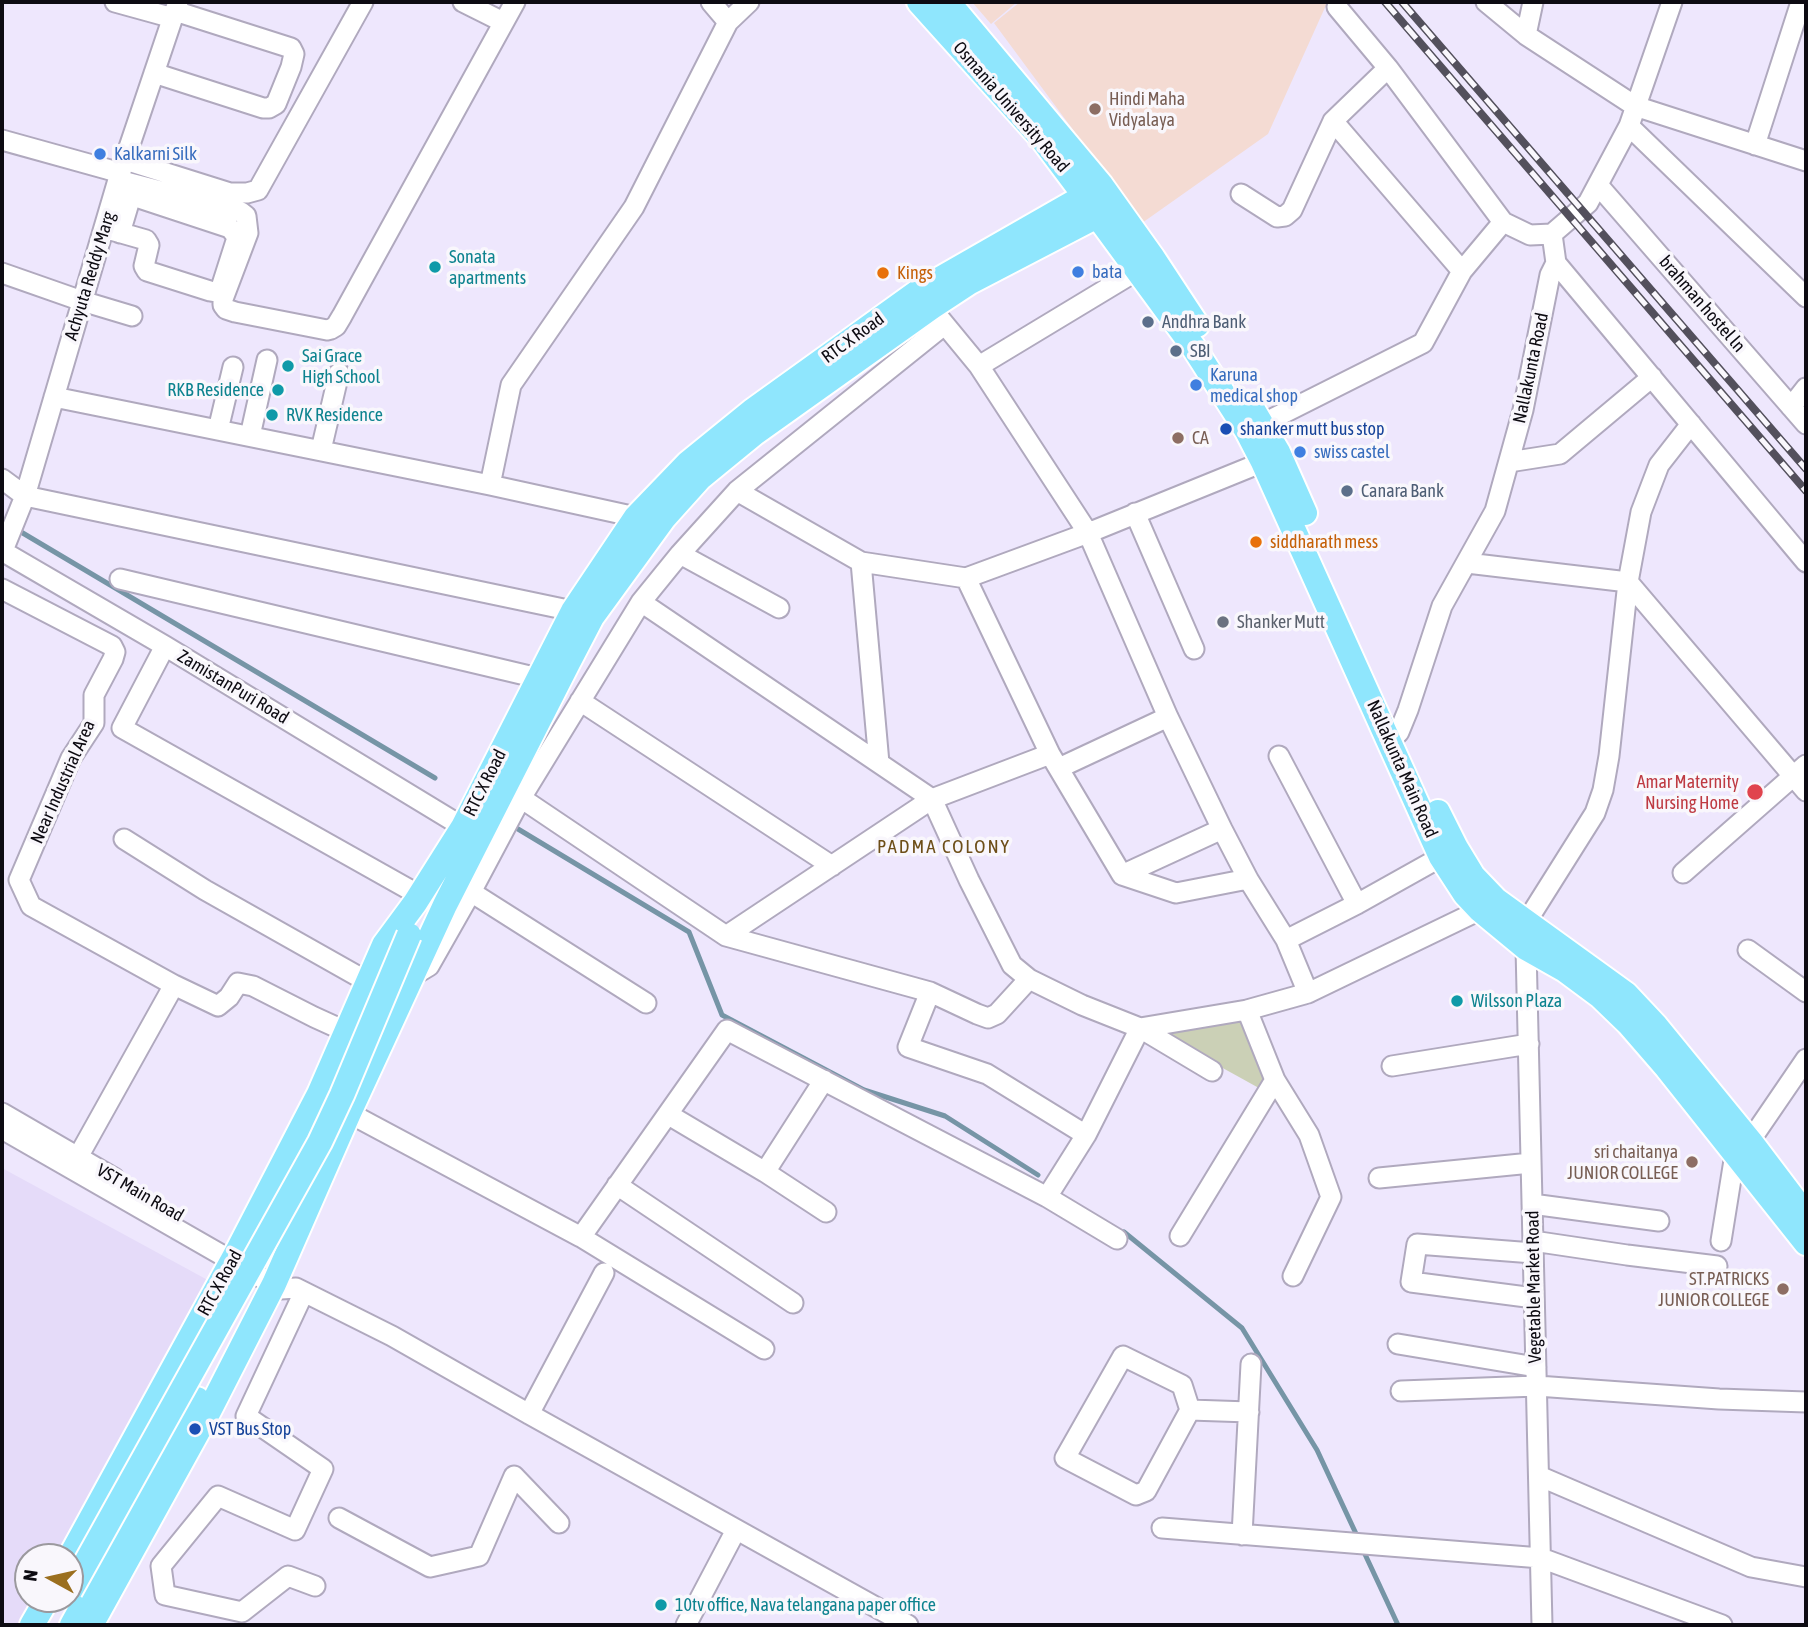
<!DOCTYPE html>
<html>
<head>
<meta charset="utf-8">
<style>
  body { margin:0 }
  #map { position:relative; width:1808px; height:1627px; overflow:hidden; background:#eee7fd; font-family:"Asap Condensed",sans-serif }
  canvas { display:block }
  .frame { position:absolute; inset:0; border:4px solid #0d0b12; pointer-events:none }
  .north { position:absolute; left:14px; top:1543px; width:70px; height:70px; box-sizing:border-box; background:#f9f7fc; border:2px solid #9b999e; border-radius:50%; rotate:278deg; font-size:19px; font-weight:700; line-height:28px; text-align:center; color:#0d0b12 }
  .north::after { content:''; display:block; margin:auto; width:24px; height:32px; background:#9b6f1f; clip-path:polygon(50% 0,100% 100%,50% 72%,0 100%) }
</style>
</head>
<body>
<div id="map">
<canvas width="1808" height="1627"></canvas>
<div class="frame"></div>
<div class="north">N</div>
</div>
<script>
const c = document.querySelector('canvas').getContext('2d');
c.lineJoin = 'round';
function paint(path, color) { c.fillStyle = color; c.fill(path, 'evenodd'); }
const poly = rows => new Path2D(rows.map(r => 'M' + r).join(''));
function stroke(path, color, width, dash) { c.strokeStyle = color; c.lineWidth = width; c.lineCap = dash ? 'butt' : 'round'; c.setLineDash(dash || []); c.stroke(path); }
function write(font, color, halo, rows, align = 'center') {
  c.font = font + ' "Asap Condensed",sans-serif'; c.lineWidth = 7; c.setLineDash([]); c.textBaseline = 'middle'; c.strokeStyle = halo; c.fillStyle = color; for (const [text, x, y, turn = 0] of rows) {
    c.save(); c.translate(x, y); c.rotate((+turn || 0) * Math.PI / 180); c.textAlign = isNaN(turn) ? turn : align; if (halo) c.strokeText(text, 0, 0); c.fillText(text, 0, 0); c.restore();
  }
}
paint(poly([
  [2,1168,215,1284,62,1557,28,1557,28,1599,39,1599,24,1625,2,1625]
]), '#e5dbf9');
paint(poly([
  [972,2,1017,2,991,24],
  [1020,2,1325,2,1327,3,1268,134,1142,223,994,23]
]), '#f4dbd3');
paint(poly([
  [1255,1019,1286,1103,1154,1030]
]), '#cbd0b6');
stroke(poly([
  [16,529,435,778],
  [518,829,689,932,722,1015,864,1090,945,1116,1038,1175],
  [1124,1232,1242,1328,1317,1450,1358,1538],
  [1363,1550,1398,1625]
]), '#7695a6', 5);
const minor = poly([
  [115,2,173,18],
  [463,2,503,22],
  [711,2,728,22],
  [1486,2,1526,35,1635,106,1806,161],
  [1337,7,1388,68,1503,222],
  [1526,35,1533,2],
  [154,73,263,108,269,108,276,104,291,67,294,54,291,48,175,11],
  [1333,121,1462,271],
  [1629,126,1806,297],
  [2,140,121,173],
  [1755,145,1801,2],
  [125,160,230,193,247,193,258,190,363,2],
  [118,180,241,212,246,216,248,233,223,299,223,305,226,309,235,312,327,330,331,329,336,326,342,316,515,2],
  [1598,185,1806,424],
  [1241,194,1277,217,1285,216,1292,210,1333,121,1388,68],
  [104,228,146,240,149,245,144,266,147,271,210,291,216,292,221,288,236,241,237,237,230,228,133,196],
  [120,233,131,196],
  [1552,234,1588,203,1629,126,1672,2],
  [1556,263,1806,562],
  [2,273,82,301,132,316],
  [937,315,979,366,1088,533,1168,717,1222,829,1248,879,1286,940,1308,993],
  [979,366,1138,270],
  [54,397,490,485,636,517],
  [1791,407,1806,388],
  [1262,424,1423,343,1462,271,1503,222,1530,235,1552,234],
  [218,430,233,367],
  [250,436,267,360],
  [321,450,339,373],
  [1509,462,1560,454,1652,377],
  [2,479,25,496,573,611],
  [490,485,511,385,634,207,728,22,749,2],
  [737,491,861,562,966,578,1050,754,1122,875,1176,893,1248,879],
  [1135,513,1194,649],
  [2,551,165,646,463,827],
  [2,553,25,496,118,180,178,2],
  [680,554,779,608],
  [861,562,879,763],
  [1467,563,1628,582,1806,791],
  [966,578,1088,533,1263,462],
  [120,579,538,678],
  [2,589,112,646,115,652,113,659,94,695,94,723,71,758,19,880,31,906,174,985,218,1006,229,997,238,983,253,986,314,1017,347,1032],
  [641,602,932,799,969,880,1012,965,1029,979,1082,1005,1140,1028,1212,1071],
  [165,646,122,728,419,895],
  [580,701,832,866],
  [1389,742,1399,732,1408,710,1442,606,1495,511,1523,410,1550,275,1556,263,1552,234],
  [1279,756,1357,904],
  [1059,768,1168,717],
  [521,798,726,936,930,992,977,1014,988,1018,997,1014,1029,979],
  [124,839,205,890,368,982],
  [1683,873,1806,765],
  [1122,875,1222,829],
  [471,892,646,1003],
  [1527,921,1595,813,1603,790,1609,756,1628,582,1641,512,1659,465,1691,424],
  [726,936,932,799,1050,754],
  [1286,940,1357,904,1441,857],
  [1526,948,1542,1625],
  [1748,950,1806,992],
  [419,972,429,966,471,892,521,798,641,602,680,554,737,491,944,325],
  [930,992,908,1047,987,1074,1086,1135],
  [1247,1010,1275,1080,1309,1135,1331,1197,1293,1276],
  [1392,1066,1529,1044],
  [2,1113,114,1178],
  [349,1113,581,1237,764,1349],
  [669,1115,765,1172,826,1212],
  [2,1129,281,1289,296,1288,392,1336,529,1414,908,1625],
  [78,1157,174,985],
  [765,1172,824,1080],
  [1379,1178,1531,1163],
  [617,1185,793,1303],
  [1047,1197,1117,1239],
  [1532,1204,1659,1221],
  [1180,1236,1275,1080],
  [581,1237,727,1030,1047,1197,1086,1135,1140,1028,1247,1010,1308,993,1480,910],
  [1533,1241,1627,1255,1717,1266],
  [1721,1241,1735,1154,1750,1141,1806,1059],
  [1533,1253,1417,1244,1411,1282,1534,1298],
  [304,1292,246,1416,323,1469,295,1530,218,1496,161,1566,165,1595,242,1612,288,1576,315,1586],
  [1398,1344,1536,1367],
  [1401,1391,1537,1386,1719,1399,1806,1402],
  [1190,1410,1146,1491,1136,1495,1065,1458,1123,1356,1182,1385,1190,1410,1249,1412],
  [529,1414,604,1273],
  [1539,1476,1751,1567,1806,1577],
  [339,1518,430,1567,479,1556,514,1476,559,1523],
  [1162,1528,1541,1558,1722,1625],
  [1242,1535,1251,1364],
  [686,1625,736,1530]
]);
const major = poly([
  [919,2,1043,140,1085,196,1098,217,1192,345,1247,431,1263,462,1441,857,1465,894,1480,910,1526,948,1565,970,1600,996,1628,1023,1667,1068,1806,1243],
  [948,2,1101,185,1153,258,1197,325],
  [1252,408,1278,452,1305,513],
  [1438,812,1456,848,1473,876,1496,900,1626,994,1656,1026,1750,1141,1806,1215],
  [70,1557,238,1250,319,1094,384,945,415,903,463,827,573,611,636,517,688,463,752,411,919,291,1085,196,1101,185],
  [32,1625,47,1599],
  [72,1625,197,1399],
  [91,1625,207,1415,274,1284,349,1113,445,905,568,663,592,617,664,518,700,478,755,433,932,307,970,282,1116,206]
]);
stroke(minor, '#b0a9be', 23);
stroke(major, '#fff', 28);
stroke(minor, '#fff', 19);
stroke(major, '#8fe6fd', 24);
const rail = poly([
  [1385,2,1806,491],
  [1402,2,1806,469]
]);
stroke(rail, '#53505c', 8);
stroke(rail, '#f9f7fc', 5, [16]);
const majorBridge = poly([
  [70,1591,320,1142,342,1095,409,935]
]);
stroke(majorBridge, '#fff', 28, []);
stroke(majorBridge, '#8fe6fd', 24);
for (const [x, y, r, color] of [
  [1095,109,7,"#8d6e63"],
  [100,154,7,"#3f7fe0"],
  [435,267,7,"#0f9aa8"],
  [1078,272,7,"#3f7fe0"],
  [883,273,7,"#e8710a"],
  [1148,322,7,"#5c6f8a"],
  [1176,351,7,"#5c6f8a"],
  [288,366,7,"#0f9aa8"],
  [1196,385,7,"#3f7fe0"],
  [278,390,7,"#0f9aa8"],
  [272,415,7,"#0f9aa8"],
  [1226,429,7,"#1a4fb4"],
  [1178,438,7,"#8d6e63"],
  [1300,452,7,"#3f7fe0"],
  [1347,491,7,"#5c6f8a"],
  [1256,542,7,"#e8710a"],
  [1223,622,7,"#6b7280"],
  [1755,792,9,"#e0444e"],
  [1457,1001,7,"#0f9aa8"],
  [1692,1162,7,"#8d6e63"],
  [1783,1289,7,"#8d6e63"],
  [195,1429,7,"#1a4fb4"],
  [661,1605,7,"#0f9aa8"]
]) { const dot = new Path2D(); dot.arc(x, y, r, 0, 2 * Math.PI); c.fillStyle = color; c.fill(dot); stroke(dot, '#f9f7fc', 2.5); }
write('18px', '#785e54', '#f9f7fc', [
  ["Hindi Maha",1109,99],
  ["Vidyalaya",1109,120],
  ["CA",1192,438],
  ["sri chaitanya",1678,1152,"right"],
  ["JUNIOR COLLEGE",1678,1173,"right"],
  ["ST.PATRICKS",1769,1279,"right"],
  ["JUNIOR COLLEGE",1769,1300,"right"]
], 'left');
write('18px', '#0d0b12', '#f9f7fc', [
  ["Osmania University Road",1011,107,49],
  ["Achyuta Reddy Marg",90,276,-73],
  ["brahman hostel ln",1702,304,49],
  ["RTC X Road",853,338,-36],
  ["Nallakunta Road",1531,368,-78],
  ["ZamistanPuri Road",233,687,31],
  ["Nallakunta Main Road",1402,769,66],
  ["Near Industrial Area",63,782,-66],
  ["RTC X Road",485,783,-63],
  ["VST Main Road",140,1193,30],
  ["RTC X Road",220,1283,-61],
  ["Vegetable Market Road",1534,1287,-91]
]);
write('18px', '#366cbe', '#f9f7fc', [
  ["Kalkarni Silk",114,154],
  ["bata",1092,272],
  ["Karuna",1210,375],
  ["medical shop",1210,396],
  ["swiss castel",1314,452]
], 'left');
write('18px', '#0d838f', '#f9f7fc', [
  ["Sonata",449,257],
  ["apartments",449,278],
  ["Sai Grace",302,356],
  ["High School",302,377],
  ["RKB Residence",264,390,"right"],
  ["RVK Residence",286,415],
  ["Wilsson Plaza",1471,1001],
  ["10tv office, Nava telangana paper office",675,1605]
], 'left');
write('18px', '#c56008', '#f9f7fc', [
  ["Kings",897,273],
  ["siddharath mess",1270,542]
], 'left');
write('18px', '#4e5e75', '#f9f7fc', [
  ["Andhra Bank",1162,322],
  ["SBI",1190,351],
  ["Canara Bank",1361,491]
], 'left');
write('18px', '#164399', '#f9f7fc', [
  ["shanker mutt bus stop",1240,429],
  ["VST Bus Stop",209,1429]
], 'left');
write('18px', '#5b616d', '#f9f7fc', [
  ["Shanker Mutt",1237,622]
], 'left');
write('18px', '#be3a42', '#f9f7fc', [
  ["Amar Maternity",1739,782],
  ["Nursing Home",1739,803]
], 'right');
c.letterSpacing = '2px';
write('19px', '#6d4e18', '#f9f7fc', [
  ["PADMA COLONY",944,847]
]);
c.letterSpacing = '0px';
</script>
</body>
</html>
